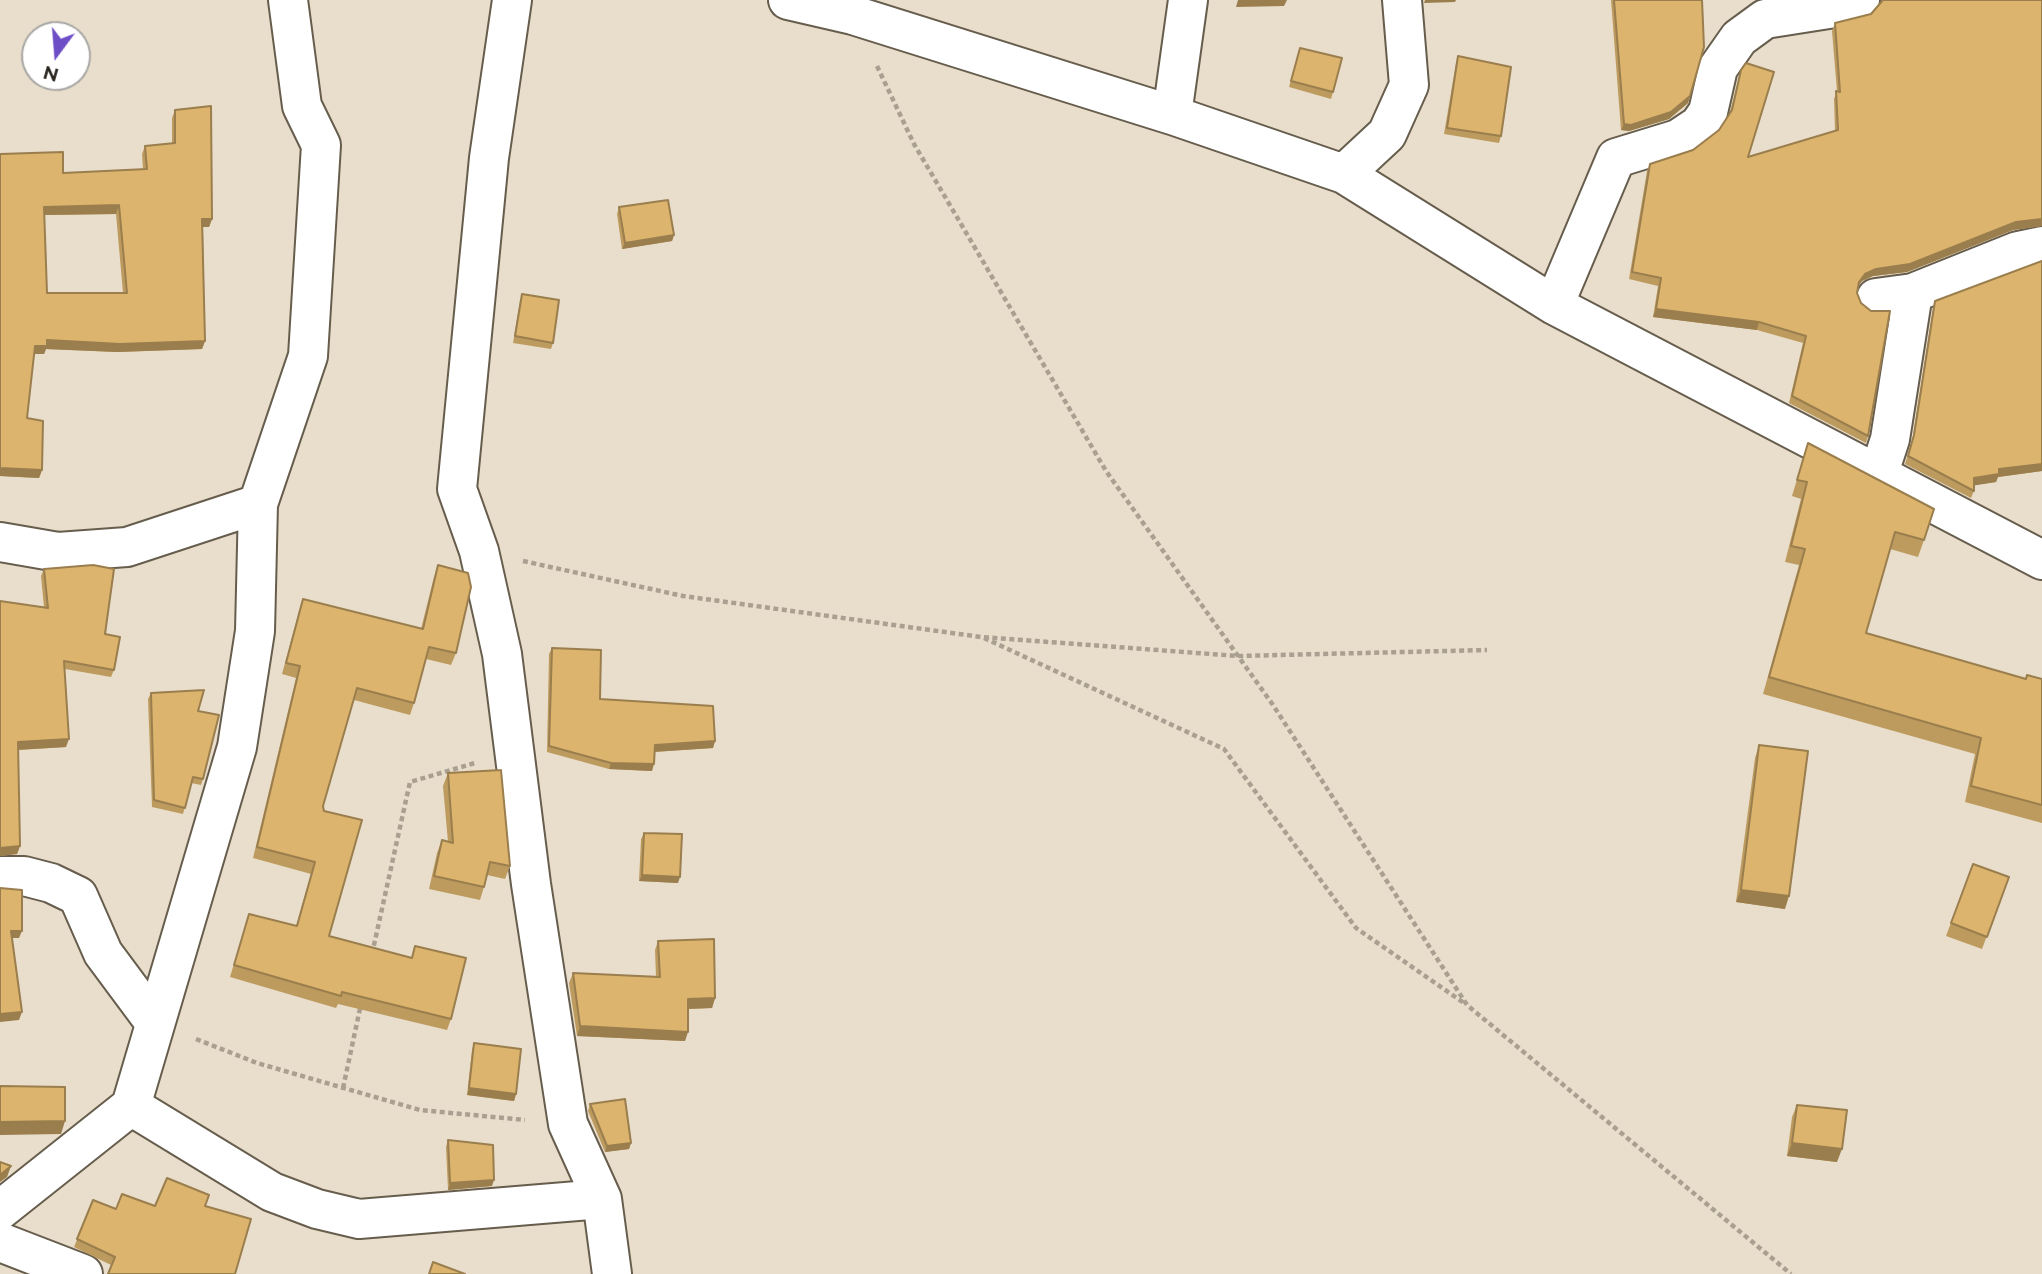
<!DOCTYPE html>
<html>
<head>
<meta charset="utf-8">
<style>
  body { margin:0 }
  #map { position:relative; width:2042px; height:1274px; overflow:hidden; background:#e9decb; font-family:Raleway,sans-serif }
  canvas { display:block }
  .north { position:absolute; left:21px; top:21px; width:70px; height:70px; box-sizing:border-box; background:#fff; border:2px solid #a9a7a5; border-radius:50%; rotate:196deg; font-size:19px; font-weight:700; line-height:28px; text-align:center; color:#28241d }
  .north::after { content:''; display:block; margin:auto; width:24px; height:32px; background:#6e4ec7; clip-path:polygon(50% 0,100% 100%,50% 72%,0 100%) }
</style>
</head>
<body>
<div id="map">
<canvas width="2042" height="1274"></canvas>
<div class="north">N</div>
</div>
<script>
const c = document.querySelector('canvas').getContext('2d');
c.lineJoin = 'round';
const poly = rows => new Path2D(rows.map(r => 'M' + r).join(''));
function stroke(path, color, width, dash) { c.strokeStyle = color; c.lineWidth = width; c.lineCap = dash ? 'butt' : 'round'; c.setLineDash(dash || []); c.stroke(path); }
function paint(path, color) { c.fillStyle = color; c.fill(path, 'evenodd'); }
const minor = poly([
  [512,0,489,158,457,489,479,551,502,654,531,884,568,1124,602,1199,612,1274],
  [788,0,853,15,1172,115,1344,174,1554,305,2042,560],
  [1172,115,1188,0],
  [1344,174,1387,134,1409,85,1402,0],
  [1876,298,1913,293,2018,251,2042,246],
  [1554,305,1616,158,1678,139,1699,125,1708,112,1718,68,1739,38,1765,19,1854,5,1860,0],
  [1878,476,1890,439,1913,293],
  [0,542,58,552,127,547,258,504],
  [0,876,24,876,51,883,78,896,103,953,155,1023],
  [131,1106,272,1192,317,1209,359,1219,602,1199],
  [0,1210,131,1106,237,747,255,631,258,504,308,356,321,145,302,106,288,0],
  [0,1242,83,1274]
]);
stroke(minor, '#665d4d', 42);
stroke(poly([
  [877,66,914,144,1106,471,1273,705,1467,1005,1791,1274],
  [523,561,683,596,981,637,1238,656,1487,650],
  [984,638,1224,749,1356,928,1464,1003],
  [372,954,410,782,475,763],
  [196,1039,257,1063,420,1110,525,1120],
  [343,1088,361,1004]
]), '#a9a091', 4.5, [5, 3.5]);
stroke(minor, '#fff', 38);
paint(poly([
  [1611,0,1702,0,1688,103,1669,119,1629,131,1621,130],
  [1881,0,2042,0,2042,226,2013,230,1907,272,1873,276,1862,281,1858,287,1857,293,1868,436,1866,443,1789,403,1803,343,1757,330,1653,317,1658,286,1629,279,1647,171,1650,164,1693,150,1719,130,1730,112,1741,70,1748,157,1835,131,1834,99,1837,91,1832,31,1835,23,1871,14,1881,3],
  [1300,48,1333,92,1331,99,1289,87],
  [1458,56,1501,136,1499,143,1444,134,1456,63],
  [175,110,212,219,209,227,203,227,205,341,202,349,117,352,46,349,44,354,34,354,27,418,42,470,39,478,0,476,0,154,63,173,143,169,142,154,145,146,172,144,172,118],
  [116,214,123,293,47,293,44,215],
  [619,207,674,235,672,241,622,249,617,214],
  [2042,261,2042,471,1998,477,1996,482,1974,485,1974,491,1971,498,1905,464,1912,442,1933,309,1935,301],
  [522,294,553,343,551,349,513,343,520,301],
  [1808,443,1924,540,1918,557,1890,549,1866,633,2025,679,2042,679,2042,823,1965,802,1975,754,1763,694,1799,565,1785,562,1801,499,1792,496],
  [438,565,456,653,451,665,426,659,414,703,410,715,354,700,323,806,329,936,411,958,415,946,451,1019,447,1030,338,1004,336,1008,230,977,249,914,296,926,311,874,253,858,296,678,282,674,299,611,303,599,421,629,434,577],
  [44,569,105,634,114,670,111,677,65,669,66,747,18,750,20,846,17,854,0,856,0,601,44,607,41,576],
  [552,648,600,699,715,741,713,748,654,752,652,771,609,769,547,752,549,654],
  [151,693,198,711,203,779,201,785,191,783,183,814,152,807,148,699],
  [1759,745,1785,909,1736,902,1755,758],
  [448,773,510,866,505,879,487,875,484,887,480,900,429,889,437,853,442,840,448,842,443,786],
  [644,833,678,883,639,881,641,839],
  [1973,864,2009,877,1982,949,1946,936],
  [658,941,715,998,712,1008,688,1009,685,1041,577,1036,569,983,573,973,656,977,655,950],
  [474,1043,516,1094,514,1101,467,1095,472,1050],
  [590,1104,631,1143,629,1149,605,1152,588,1111],
  [1797,1105,1837,1162,1787,1156,1792,1117],
  [448,1140,492,1186,448,1190,446,1147],
  [93,1200,116,1209,155,1206,205,1206,111,1265,74,1247]
]), '#bd9b5f');
paint(poly([
  [1238,0,1287,0,1284,6,1236,7],
  [1425,0,1456,0,1455,2,1424,3],
  [1690,96,1688,103,1669,119,1629,131,1621,130,1624,124],
  [119,205,116,214,41,215,44,207],
  [202,219,212,219,209,227,199,227],
  [2042,219,2042,226,2013,230,1907,272,1873,276,1862,281,1856,289,1859,282,1865,274,1876,269,2016,222],
  [674,235,672,241,622,249,625,243],
  [1656,309,1759,322,1757,330,1653,317],
  [47,340,205,341,202,349,117,352,46,349,44,354,32,354,35,346],
  [2042,464,2042,471,1998,477,1996,482,1971,486,1974,478,1999,469],
  [0,468,42,470,39,478,0,476],
  [69,739,66,747,15,750,18,742],
  [715,741,713,748,652,752,655,745],
  [611,763,654,764,652,771,609,769],
  [20,846,17,854,0,856,0,848],
  [642,875,680,877,678,883,639,881],
  [1741,890,1789,896,1785,909,1736,902],
  [11,931,22,931,19,938,8,938],
  [715,998,712,1008,684,1009,688,999],
  [22,1012,19,1020,0,1022,0,1014],
  [580,1026,688,1032,685,1041,577,1036],
  [469,1088,516,1094,514,1101,467,1095],
  [65,1121,61,1134,0,1135,0,1122],
  [631,1143,629,1149,605,1152,607,1146],
  [1792,1143,1842,1149,1837,1162,1787,1156],
  [11,1166,7,1177,0,1182,0,1175],
  [494,1180,492,1186,448,1190,450,1183]
]), '#9a7e4d');
const building = poly([
  [1614,0,1702,0,1704,47,1690,96,1671,112,1631,125,1624,124,1614,0],
  [1883,0,2042,0,2042,219,2016,222,1910,264,1876,269,1865,274,1859,282,1857,293,1861,303,1871,311,1890,311,1868,436,1792,396,1806,336,1759,322,1656,309,1661,278,1632,272,1650,164,1693,150,1719,130,1732,110,1741,70,1746,63,1774,72,1748,157,1838,130,1836,91,1840,92,1835,23,1871,14,1883,0],
  [1300,48,1342,58,1333,92,1291,81,1300,48],
  [1458,56,1511,67,1501,136,1447,128,1458,56],
  [211,106,212,219,202,219,205,341,120,344,47,340,47,346,35,346,27,418,43,421,42,470,0,468,0,154,63,152,63,173,147,169,145,146,175,143,175,110,211,106],
  [119,205,127,293,47,293,44,207,119,205],
  [668,200,674,235,625,243,619,207,668,200],
  [2042,261,2042,464,1999,469,1999,474,1974,478,1974,491,1908,456,1914,435,1935,301,2042,261],
  [522,294,559,300,553,343,515,336,522,294],
  [1808,443,1934,509,1924,540,1895,532,1866,633,2026,679,2027,675,2042,679,2042,805,1971,786,1981,738,1769,677,1805,549,1791,546,1807,482,1797,480,1808,443],
  [93,565,114,569,105,634,120,637,114,670,64,661,69,739,18,742,20,846,0,848,0,601,48,608,44,569,93,565],
  [438,565,468,573,471,587,456,653,429,647,414,703,357,688,323,806,324,811,362,820,329,936,412,958,415,946,466,958,451,1019,342,992,341,996,234,965,249,914,297,926,315,862,257,847,300,666,286,663,303,599,423,629,438,565],
  [552,648,601,650,600,699,713,706,715,741,655,745,654,764,611,763,549,746,552,648],
  [204,690,198,711,219,715,203,779,193,777,185,808,154,800,151,693,204,690],
  [1759,745,1808,751,1789,896,1741,890,1759,745],
  [501,770,510,866,490,862,484,887,434,876,442,840,453,843,448,773,501,770],
  [644,833,682,834,680,877,642,875,644,833],
  [1973,864,2009,877,1987,937,1951,923,1973,864],
  [0,888,22,890,22,931,11,931,22,1012,0,1014,0,888],
  [714,939,715,998,688,999,688,1032,580,1026,573,973,660,977,658,941,714,939],
  [474,1043,521,1049,516,1094,469,1088,474,1043],
  [0,1086,65,1087,65,1121,0,1122,0,1086],
  [625,1099,631,1143,607,1146,590,1104,625,1099],
  [1797,1105,1847,1110,1842,1149,1792,1143,1797,1105],
  [448,1140,493,1145,494,1180,450,1183,448,1140],
  [0,1162,11,1166,0,1175,0,1162],
  [167,1178,209,1195,205,1206,251,1219,235,1274,108,1274,115,1257,77,1239,93,1200,116,1209,122,1194,155,1206,167,1178],
  [433,1262,465,1274,429,1274,433,1262]
]);
paint(building, '#dcb46e');
stroke(building, '#9a7e4d', 2);
</script>
</body>
</html>
